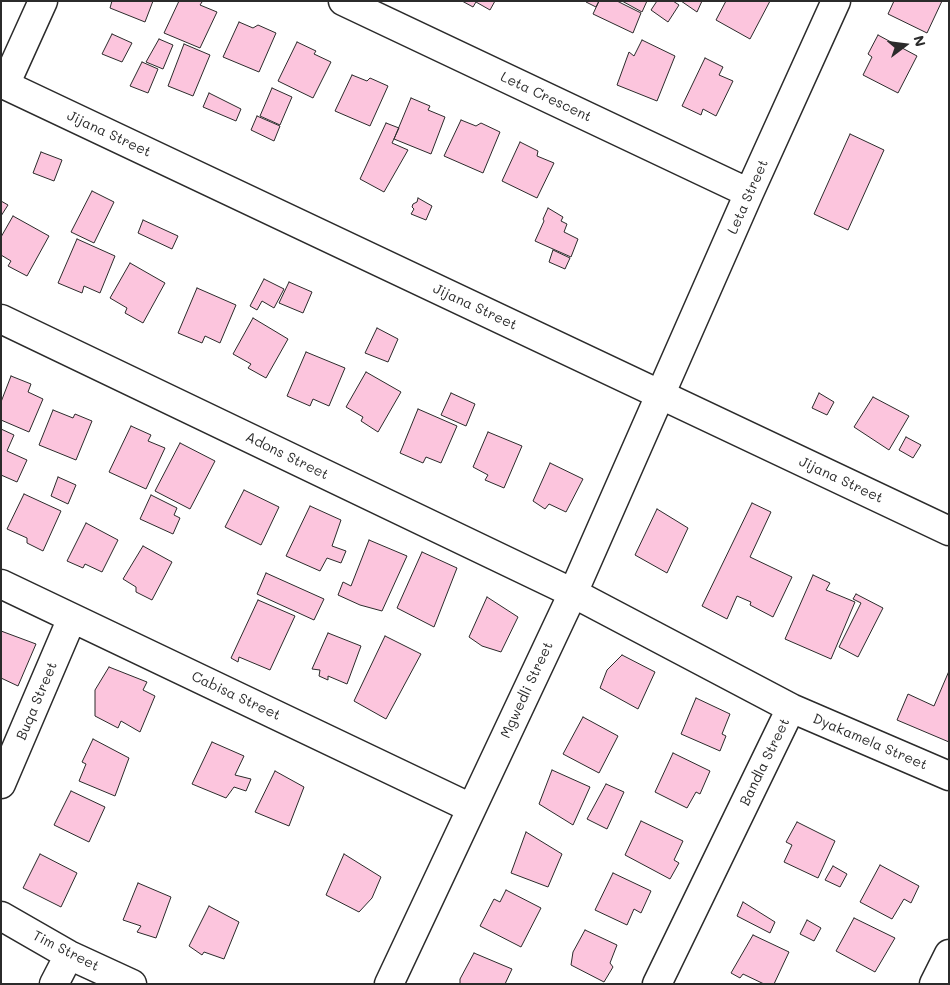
<!DOCTYPE html>
<html>
<head>
<meta charset="utf-8">
<style>
  body { margin:0 }
  #map { position:relative; width:950px; height:985px; overflow:hidden; background:#fff; font-family:Mali,sans-serif }
  canvas { display:block }
  .frame { position:absolute; inset:0; border:2px solid #2b2b2b; pointer-events:none }
  .north { position:absolute; left:880px; top:20px; width:50px; height:50px; -webkit-text-stroke:4px #fff; paint-order:stroke; rotate:75deg; font-size:14px; font-weight:700; line-height:20px; text-align:center; color:#2b2b2b }
  .north::after { content:''; display:block; margin:auto; width:18px; height:22px; background:#2b2b2b; clip-path:polygon(50% 0,100% 100%,50% 72%,0 100%) }
</style>
</head>
<body>
<div id="map">
<canvas width="950" height="985"></canvas>
<div class="frame"></div>
<div class="north">N</div>
</div>
<script>
const c = document.querySelector('canvas').getContext('2d');
c.lineJoin = 'round';
function paint(path, color) { c.fillStyle = color; c.fill(path, 'evenodd'); }
const poly = rows => new Path2D(rows.map(r => 'M' + r).join(''));
function stroke(path, color, width, dash) { c.strokeStyle = color; c.lineWidth = width; c.lineCap = dash ? 'butt' : 'round'; c.setLineDash(dash || []); c.stroke(path); }
function write(font, color, halo, rows, align = 'center') {
  c.font = font + ' Mali,sans-serif'; c.lineWidth = 4.5; c.setLineDash([]); c.textBaseline = 'middle'; c.strokeStyle = halo; c.fillStyle = color; for (const [text, x, y, turn = 0] of rows) {
    c.save(); c.translate(x, y); c.rotate((+turn || 0) * Math.PI / 180); c.textAlign = isNaN(turn) ? turn : align; if (halo) c.strokeText(text, 0, 0); c.fillText(text, 0, 0); c.restore();
  }
}
const building = poly([
  [112,1,153,1,145,22,110,8,112,1],
  [179,1,201,1,202,2,200,5,217,12,200,48,164,33,179,1],
  [462,1,495,1,490,10,476,2,473,7,462,1],
  [586,1,599,1,596,7,586,2,586,1],
  [599,1,617,1,641,13,633,33,593,14,599,1],
  [622,1,647,1,642,12,622,1],
  [657,1,673,1,679,5,668,22,651,10,657,1],
  [681,1,702,1,697,12,681,1],
  [726,1,770,1,750,39,716,20,726,1],
  [894,1,942,1,927,33,888,14,894,1],
  [239,22,253,28,258,25,276,33,259,72,223,57,239,22],
  [112,34,132,43,122,62,102,54,112,34],
  [878,35,917,56,898,93,863,75,872,57,868,54,878,35],
  [159,39,173,45,163,69,146,62,159,39],
  [642,40,675,56,657,101,617,85,629,52,634,56,642,40],
  [297,42,316,51,314,54,331,62,313,98,278,81,297,42],
  [184,44,210,55,193,96,168,86,184,44],
  [705,58,723,67,719,75,733,81,716,116,703,109,701,115,682,106,705,58],
  [142,62,158,69,148,93,130,86,142,62],
  [352,75,367,81,370,78,388,86,370,126,335,111,352,75],
  [272,88,292,97,280,125,260,116,272,88],
  [209,93,241,109,236,121,203,107,209,93],
  [411,98,430,106,428,110,445,117,431,154,394,139,411,98],
  [257,116,280,126,274,141,251,130,257,116],
  [461,120,476,126,481,123,500,132,483,173,444,156,461,120],
  [386,123,399,128,392,143,408,150,384,192,360,179,386,123],
  [850,134,884,150,848,230,814,214,850,134],
  [520,142,538,151,537,156,554,163,537,198,502,181,520,142],
  [41,152,62,160,54,181,33,173,41,152],
  [92,191,114,202,94,243,71,232,92,191],
  [418,198,432,206,426,220,411,214,414,209,412,207,413,204,417,202,418,198],
  [1,201,8,205,1,216,1,201],
  [548,208,563,217,561,221,567,224,564,232,578,239,571,257,535,241,544,221,543,219,548,208],
  [13,216,49,236,27,276,8,266,11,261,1,255,1,237,13,216],
  [143,220,178,236,172,249,138,233,143,220],
  [77,239,115,256,100,293,84,286,82,293,58,283,77,239],
  [553,250,570,258,565,269,549,262,553,250],
  [130,263,165,283,143,323,125,313,127,308,110,298,130,263],
  [264,279,284,289,274,308,262,301,257,310,250,306,264,279],
  [289,282,312,292,303,313,279,303,289,282],
  [197,288,236,305,220,343,205,336,202,343,178,333,197,288],
  [253,318,288,339,266,378,248,368,251,364,233,354,253,318],
  [377,328,398,339,388,362,365,353,377,328],
  [306,352,345,368,329,406,313,399,310,406,287,396,306,352],
  [366,372,401,392,378,432,361,421,363,417,346,407,366,372],
  [11,376,31,384,28,392,43,399,29,432,1,420,1,402,11,376],
  [451,393,475,404,466,426,441,415,451,393],
  [819,393,834,402,827,415,812,408,819,393],
  [873,397,909,416,889,450,854,427,873,397],
  [418,409,457,426,441,463,426,457,423,463,400,453,418,409],
  [53,410,73,418,75,414,92,421,76,460,39,445,53,410],
  [131,426,151,435,148,441,165,448,146,489,109,472,131,426],
  [1,429,14,435,7,451,27,460,17,482,1,475,1,429],
  [488,432,522,446,504,488,485,480,488,475,473,467,488,432],
  [906,437,921,445,913,458,899,450,906,437],
  [180,443,215,461,190,509,155,491,180,443],
  [550,463,583,479,566,512,549,504,545,509,533,501,550,463],
  [58,477,76,485,68,504,51,496,58,477],
  [244,490,279,507,261,545,225,527,244,490],
  [24,494,61,511,43,551,27,543,27,538,7,529,24,494],
  [151,495,177,508,174,515,180,518,173,534,140,519,151,495],
  [752,503,771,512,750,557,792,577,773,617,750,605,751,602,737,596,727,619,702,606,752,503],
  [310,506,341,520,332,546,346,551,341,563,327,558,320,571,286,556,310,506],
  [657,509,688,528,667,573,635,555,657,509],
  [86,523,118,540,102,572,85,564,83,568,67,561,86,523],
  [369,540,407,556,382,611,360,605,338,595,343,582,351,586,369,540],
  [143,546,172,562,152,600,136,592,136,587,123,579,143,546],
  [422,552,457,568,434,627,397,608,422,552],
  [266,573,324,599,314,620,257,594,266,573],
  [813,575,830,583,826,590,855,602,831,659,785,639,813,575],
  [856,594,883,608,858,657,839,647,861,603,853,599,856,594],
  [487,597,518,617,501,652,482,646,469,637,487,597],
  [258,600,295,616,270,670,239,657,238,662,231,658,258,600],
  [1,631,36,644,18,686,1,678,1,631],
  [328,633,361,646,347,684,328,676,328,680,319,676,320,670,312,669,328,633],
  [385,636,421,654,386,719,354,701,385,636],
  [622,655,655,672,638,709,600,688,607,670,622,655],
  [109,667,147,682,143,690,155,696,140,732,121,721,118,728,95,716,95,690,109,667],
  [949,671,949,742,897,720,908,694,934,706,949,671],
  [696,698,730,714,722,734,726,736,720,751,681,734,696,698],
  [583,717,618,736,599,773,563,754,583,717],
  [93,739,129,758,115,796,79,781,86,764,82,762,93,739],
  [212,742,244,756,235,775,251,779,246,791,234,787,226,798,192,784,212,742],
  [673,753,710,771,700,794,696,792,687,808,655,792,673,753],
  [552,770,590,787,573,825,539,804,552,770],
  [275,771,304,787,289,826,255,812,275,771],
  [606,784,624,792,607,829,587,819,606,784],
  [71,791,105,807,89,842,54,825,71,791],
  [641,821,683,841,674,860,679,863,670,879,625,855,641,821],
  [797,822,835,841,818,878,784,862,792,845,786,842,797,822],
  [526,832,562,854,548,887,511,873,526,832],
  [40,854,77,873,61,907,23,888,40,854],
  [344,854,381,877,372,898,359,912,326,895,344,854],
  [880,865,919,886,911,903,904,899,892,919,860,902,880,865],
  [833,866,847,874,840,887,825,880,833,866],
  [613,873,651,891,641,913,634,909,627,925,595,910,613,873],
  [138,883,171,897,156,938,137,932,141,926,123,920,138,883],
  [506,890,541,908,521,947,480,926,494,899,500,902,506,890],
  [743,902,775,922,770,933,737,916,743,902],
  [209,906,239,922,224,959,204,952,202,955,189,946,209,906],
  [854,918,895,938,875,972,836,951,854,918],
  [807,920,821,928,814,941,800,934,807,920],
  [585,930,617,945,610,963,613,967,604,982,571,965,573,952,585,930],
  [753,935,789,952,774,984,764,984,743,974,740,978,731,973,753,935],
  [474,953,512,969,505,984,460,984,460,979,474,953]
]);
paint(building, '#fcc5dd');
stroke(building, '#2b2b2b', 1);
const minor = poly([
  [343,1,749,193],
  [5,85,43,1],
  [1,319,573,593,791,708,657,984],
  [1,584,471,808],
  [791,708,949,776],
  [1,784,72,618],
  [1,916,69,955,132,984],
  [54,984,69,955],
  [389,984,573,593,749,193,836,1],
  [934,984,949,954]
]);
const tertiary = poly([
  [1,83,949,531]
]);
stroke(minor, '#2b2b2b', 31);
stroke(tertiary, '#2b2b2b', 31);
stroke(minor, '#fff', 28);
stroke(tertiary, '#fff', 28);
write('14px', '#2b2b2b', '#fff', [
  ["Leta Crescent",546,97,25],
  ["Jijana Street",109,134,25],
  ["Leta Street",748,197,-66],
  ["Jijana Street",475,307,25],
  ["Adons Street",287,456,26],
  ["Jijana Street",841,480,25],
  ["Mgwedli Street",527,690,-65],
  ["Cabisa Street",236,696,25],
  ["Buqa Street",37,701,-67],
  ["Dyakamela Street",870,742,23],
  ["Bandla Street",765,762,-64],
  ["Tim Street",66,951,27]
]);
</script>
</body>
</html>
